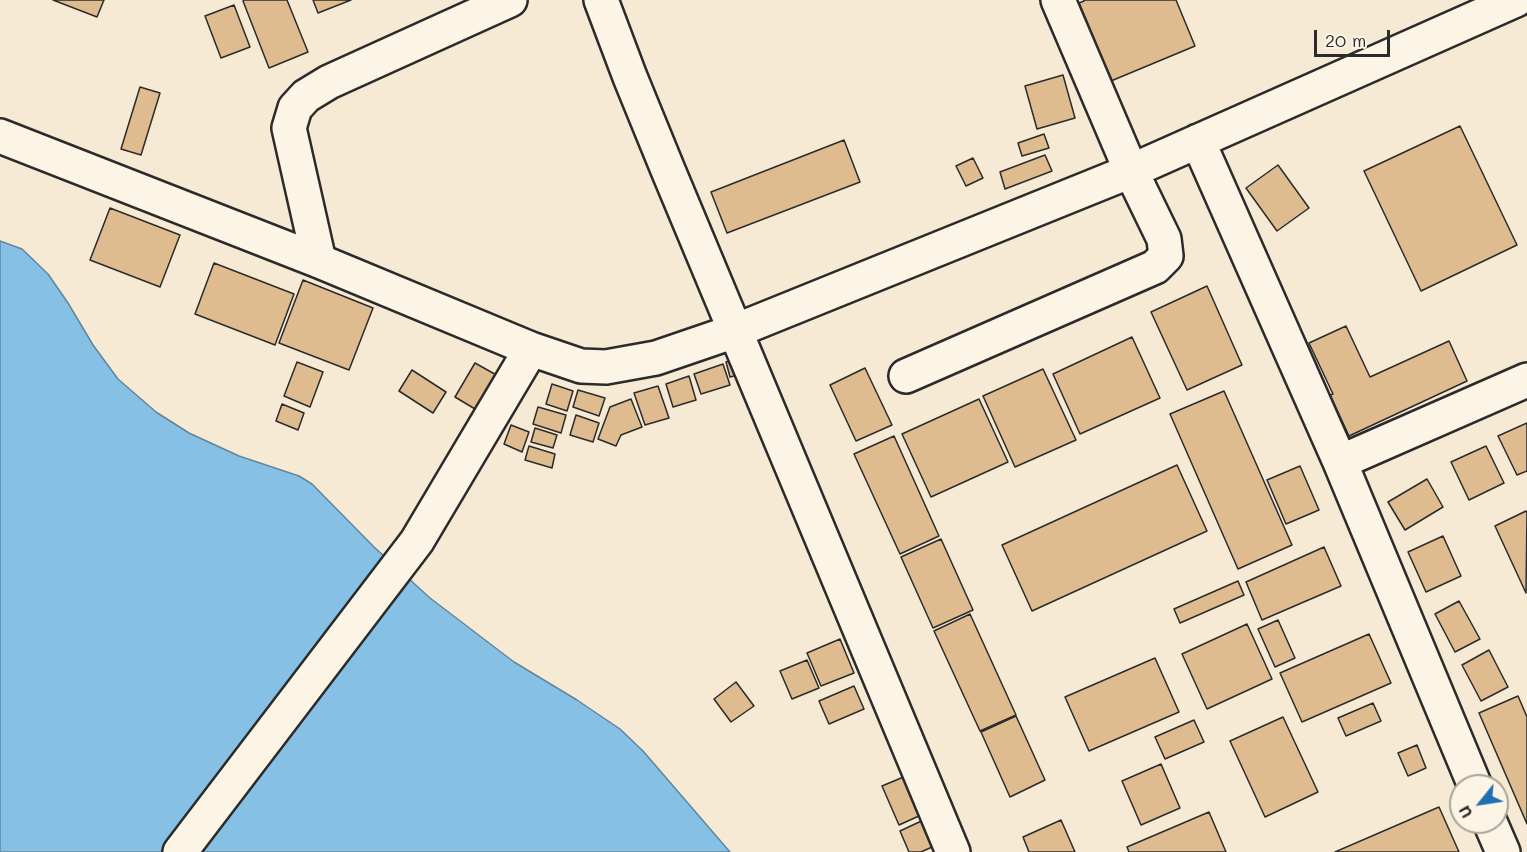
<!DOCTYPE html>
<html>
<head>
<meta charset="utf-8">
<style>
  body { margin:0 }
  #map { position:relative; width:1527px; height:852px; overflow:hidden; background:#f6ead4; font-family:Mali,sans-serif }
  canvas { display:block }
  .north { position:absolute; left:1449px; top:774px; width:60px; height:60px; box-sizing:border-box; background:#fcf5e5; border:2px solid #a8a49b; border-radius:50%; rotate:240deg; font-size:16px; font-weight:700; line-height:24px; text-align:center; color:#2b2b2b }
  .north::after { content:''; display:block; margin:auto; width:21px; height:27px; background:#1f6fb2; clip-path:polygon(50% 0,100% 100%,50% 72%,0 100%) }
  .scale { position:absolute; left:1314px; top:30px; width:76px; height:27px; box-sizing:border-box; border:3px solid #2b2b2b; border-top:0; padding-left:8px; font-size:18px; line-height:21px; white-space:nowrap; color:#2b2b2b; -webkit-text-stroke:4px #fcf5e5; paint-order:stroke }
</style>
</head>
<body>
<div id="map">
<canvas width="1527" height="852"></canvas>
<div class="north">U</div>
<div class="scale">20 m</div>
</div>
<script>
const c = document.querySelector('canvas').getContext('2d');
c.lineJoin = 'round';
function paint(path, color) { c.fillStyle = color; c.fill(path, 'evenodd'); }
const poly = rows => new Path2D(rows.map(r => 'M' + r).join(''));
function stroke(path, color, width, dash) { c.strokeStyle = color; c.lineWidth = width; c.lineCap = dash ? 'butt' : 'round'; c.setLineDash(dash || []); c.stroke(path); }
const water = poly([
  [0,241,22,249,48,274,68,303,93,345,118,379,156,412,189,433,239,456,299,476,312,484,374,547,430,598,514,662,577,700,620,729,643,751,730,852,0,852,0,241]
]);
paint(water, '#86c1e5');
stroke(water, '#62859b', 1.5);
const building = poly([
  [53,0,104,0,97,17,53,0],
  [244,0,287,0,308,52,269,68,243,1,244,0],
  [313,0,351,0,318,13,313,0],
  [1084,0,1176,0,1195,46,1111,81,1079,3,1084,1,1084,0],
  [234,5,250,47,221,58,205,16,234,5],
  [1063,75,1075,118,1037,129,1025,86,1063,75],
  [140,87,160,93,141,155,121,149,140,87],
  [1460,126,1517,245,1421,291,1364,171,1460,126],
  [1044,134,1049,148,1022,156,1018,143,1044,134],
  [844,140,860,182,727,233,711,192,844,140],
  [1045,155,1052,171,1005,189,1000,172,1045,155],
  [973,158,983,178,966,186,956,166,973,158],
  [1278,165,1309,208,1277,231,1246,188,1278,165],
  [110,208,180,235,160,287,90,260,110,208],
  [214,263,294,294,275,345,195,314,214,263],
  [303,280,373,308,349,370,279,343,303,280],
  [1207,286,1242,365,1187,390,1151,312,1207,286],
  [1346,326,1370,377,1449,341,1467,381,1349,436,1330,395,1333,394,1309,343,1346,326],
  [1132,337,1160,398,1080,434,1053,374,1132,337],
  [740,357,745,373,730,377,726,362,740,357],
  [297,362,323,372,310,407,284,396,297,362],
  [475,363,500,377,480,412,455,397,475,363],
  [723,364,730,385,701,394,694,374,723,364],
  [865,368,892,425,856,441,830,385,865,368],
  [1043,369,1076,440,1015,467,983,396,1043,369],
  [412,370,446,392,433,413,399,391,412,370],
  [689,376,696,400,673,407,666,384,689,376],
  [552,384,573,391,567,411,546,404,552,384],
  [658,386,669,418,645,425,634,393,658,386],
  [578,390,605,398,599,416,573,407,578,390],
  [1224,391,1292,545,1238,569,1170,414,1224,391],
  [631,399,642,427,621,435,616,446,598,439,610,407,631,399],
  [979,399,1008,462,931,497,902,434,979,399],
  [282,404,304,413,298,430,276,421,282,404],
  [538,407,566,415,561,433,533,424,538,407],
  [576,415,599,423,593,442,570,435,576,415],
  [1527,423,1527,471,1517,475,1498,436,1527,423],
  [511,425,529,432,522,452,504,444,511,425],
  [535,428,557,435,553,448,531,442,535,428],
  [894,436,939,536,900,554,854,454,894,436],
  [529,446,555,454,552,468,525,460,529,446],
  [1486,446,1504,483,1469,500,1451,462,1486,446],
  [1177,465,1207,531,1032,611,1002,545,1177,465],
  [1300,466,1319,510,1286,524,1267,480,1300,466],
  [1427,479,1443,507,1405,530,1388,502,1427,479],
  [1526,511,1527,513,1526,593,1495,526,1526,511],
  [1443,536,1461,576,1426,592,1408,552,1443,536],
  [941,539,973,610,933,628,901,557,941,539],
  [1324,547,1341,586,1262,620,1246,582,1324,547],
  [1238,581,1244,595,1180,623,1174,609,1238,581],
  [1459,601,1480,639,1455,652,1435,614,1459,601],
  [970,614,1016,715,980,731,934,631,970,614],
  [1278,620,1295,658,1275,667,1258,629,1278,620],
  [1247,624,1272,679,1207,709,1182,654,1247,624],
  [1369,634,1391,683,1302,722,1280,673,1369,634],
  [840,639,854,673,821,686,807,653,840,639],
  [1489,650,1508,687,1481,701,1462,665,1489,650],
  [1155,658,1179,712,1089,751,1065,697,1155,658],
  [807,660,819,688,792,699,780,671,807,660],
  [736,682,754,706,731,722,714,699,736,682],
  [854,686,864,709,829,724,819,701,854,686],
  [1518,696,1527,717,1527,824,1479,713,1518,696],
  [1373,703,1381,721,1346,736,1338,718,1373,703],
  [1016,716,1045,780,1010,797,981,732,1016,716],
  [1283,717,1318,792,1265,817,1230,741,1283,717],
  [1194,720,1204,742,1165,759,1155,737,1194,720],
  [1417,745,1426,768,1408,776,1398,753,1417,745],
  [1161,764,1180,808,1141,825,1122,781,1161,764],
  [913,773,930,811,899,825,882,786,913,773],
  [1439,807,1459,852,1335,852,1439,807],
  [1209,812,1226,852,1129,852,1127,847,1209,812],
  [930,817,941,843,921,852,909,852,900,831,930,817],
  [1061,820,1075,852,1029,852,1023,837,1061,820]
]);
paint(building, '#debc90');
stroke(building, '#2b2b2b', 1.5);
const minor = poly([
  [601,0,630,77,668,170,953,852],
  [0,136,319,261,531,349,581,366,606,367,656,358,735,331,1131,171,1516,0],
  [1198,141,1340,462,1475,786],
  [319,261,289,128,295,108,306,96,329,82,510,0],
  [906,376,1155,267,1166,256,1164,239,1131,171,1058,0],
  [1340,462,1527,380],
  [1490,822,1503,852],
  [180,852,417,541,531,349]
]);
stroke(minor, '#2b2b2b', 38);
stroke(minor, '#fcf5e5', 33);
</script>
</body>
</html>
